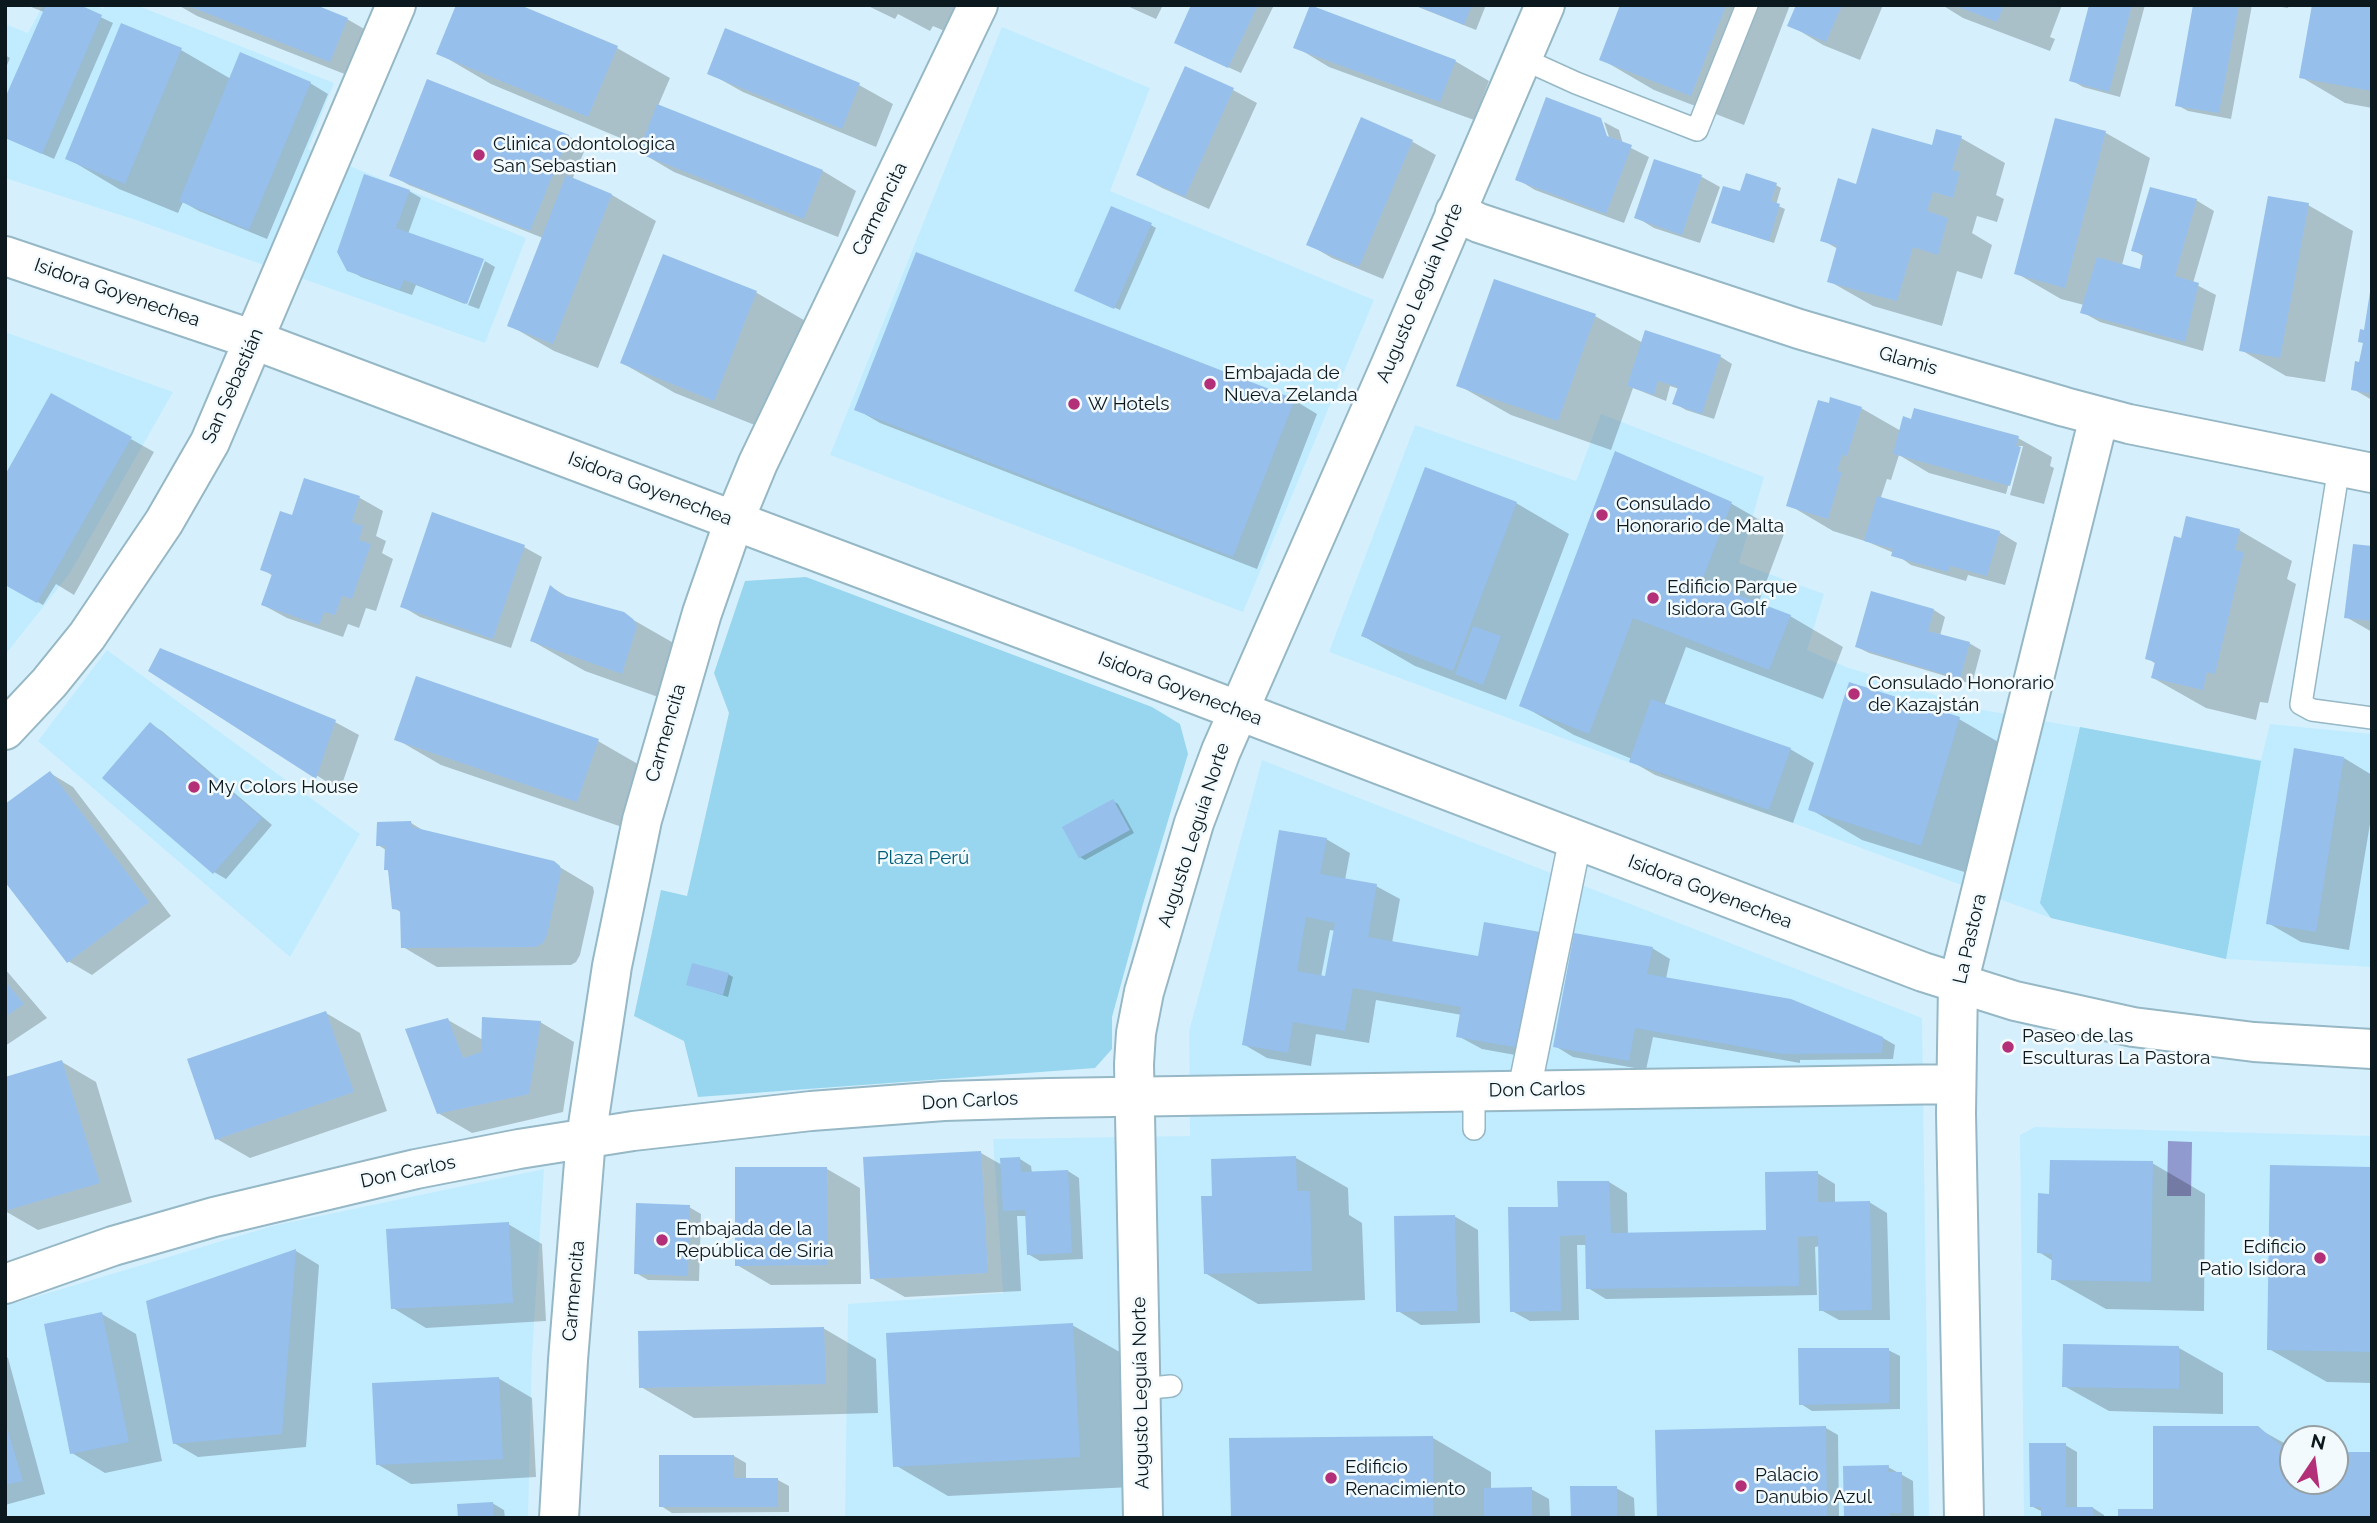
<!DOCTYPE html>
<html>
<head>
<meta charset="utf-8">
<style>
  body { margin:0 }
  #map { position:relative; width:2377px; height:1523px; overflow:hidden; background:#d5f0fc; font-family:Raleway,sans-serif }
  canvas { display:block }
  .frame { position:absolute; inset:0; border:7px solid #0b181d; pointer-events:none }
  .north { position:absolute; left:2279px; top:1425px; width:70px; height:70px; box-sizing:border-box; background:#f3fafd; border:2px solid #96a0a3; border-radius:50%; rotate:13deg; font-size:19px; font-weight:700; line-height:28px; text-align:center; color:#0b181d }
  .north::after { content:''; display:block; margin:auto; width:24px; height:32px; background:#b33078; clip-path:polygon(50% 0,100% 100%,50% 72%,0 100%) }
</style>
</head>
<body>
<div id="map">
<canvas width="2377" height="1523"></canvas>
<div class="frame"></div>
<div class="north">N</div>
</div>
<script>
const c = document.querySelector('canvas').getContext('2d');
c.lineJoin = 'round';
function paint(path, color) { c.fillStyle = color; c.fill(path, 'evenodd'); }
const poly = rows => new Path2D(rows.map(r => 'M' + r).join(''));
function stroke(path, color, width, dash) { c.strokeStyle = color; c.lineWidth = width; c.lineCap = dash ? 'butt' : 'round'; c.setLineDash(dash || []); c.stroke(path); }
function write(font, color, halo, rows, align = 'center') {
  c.font = font + ' Raleway,sans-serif'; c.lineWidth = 5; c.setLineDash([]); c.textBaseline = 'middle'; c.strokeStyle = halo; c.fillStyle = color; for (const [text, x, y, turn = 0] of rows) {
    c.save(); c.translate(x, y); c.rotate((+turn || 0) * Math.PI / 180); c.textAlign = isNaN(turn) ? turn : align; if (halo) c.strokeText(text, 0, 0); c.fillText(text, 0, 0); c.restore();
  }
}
paint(poly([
  [43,5,95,5,103,9,106,5,136,5,334,83,308,149,526,238,485,343,136,220,5,178,5,24,28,33],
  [1002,27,1150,88,1110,191,1374,300,1243,612,830,455],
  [5,332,173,392,70,573,5,655],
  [1601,414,1764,477,1739,563,1824,594,1807,650,1846,667,1983,710,2261,760,2270,724,2372,734,2372,967,2226,959,2051,918,1329,652,1415,425,1576,481],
  [107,650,360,834,290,957,38,741],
  [1262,760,1922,1018,1929,1518,845,1518,848,1304,1003,1293,993,1139,1190,1136,1189,1031],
  [2035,1127,2372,1136,2372,1518,2024,1518,2020,1135],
  [2293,1439,2335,1439,2335,1481,2293,1481],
  [544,1169,532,1355,528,1518,5,1518,5,1270,15,1303,272,1226]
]), '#c1ecff');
paint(poly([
  [806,577,1152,707,1180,724,1188,754,1143,904,1112,1017,1112,1049,1095,1068,698,1097,684,1041,634,1016,661,890,687,896,729,713,714,673,745,581],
  [2080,727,2261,761,2226,959,2051,918,2040,903]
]), '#98d5ee');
paint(poly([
  [2168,1141,2192,1142,2191,1196,2167,1196]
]), '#909ace');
paint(poly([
  [26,5,75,5,113,23,54,159,5,137,44,12],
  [178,5,312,5,347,19,392,45,375,86,197,16],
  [866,5,971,5,949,33,933,26,930,31,898,14,895,19],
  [1125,5,1163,5,1156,19],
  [1193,5,1274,5,1241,73,1188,49],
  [1413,5,1486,5,1476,30],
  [1622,5,1790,5,1744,125,1654,90,1601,59],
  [1798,5,1883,5,1860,60,1823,45,1790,25],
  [1942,5,2062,5,2050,37,2055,39,2050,51,1963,18],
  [2091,5,2145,5,2120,97,2083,87,2071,80],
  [2195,5,2252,5,2231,119,2188,111,2177,105],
  [2268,5,2289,5,2288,8],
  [2372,5,2372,108,2345,103,2301,77],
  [726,30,859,85,893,104,876,147,743,92,709,73],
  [1296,47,1455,61,1489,81,1474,120,1329,67],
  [617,48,670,78,658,106,823,171,856,191,838,237,674,172,640,152,642,147,491,84,438,53],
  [181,50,231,79,310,83,328,94,267,239,199,211,183,202,178,213,119,189,67,158],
  [5,55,10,58,5,70],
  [1186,68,1233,90,1257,103,1209,209,1162,188,1138,175],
  [1600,119,1608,145,1611,143,1604,122,1619,130,1623,144,1649,157,1624,223,1535,190,1517,179],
  [1362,120,1413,142,1436,155,1383,279,1332,258,1308,244],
  [2057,120,2106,133,2150,158,2122,265,2141,271,2145,257,2133,250,2196,200,2214,211,2193,283,2216,295,2203,351,2100,322,2082,312,2084,305,2061,299,2016,273],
  [568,136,586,147,572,180,612,195,656,221,598,368,554,351,509,325,543,238,409,185,391,175],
  [1961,138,2005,163,1996,195,2004,199,1997,222,1977,216,1972,233,1992,245,1982,279,1957,271,1942,326,1873,306,1829,281,1838,249,1822,240,1857,186,1934,147],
  [1655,161,1702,177,1720,187,1700,243,1654,228,1636,217],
  [1776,185,1781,188,1776,205,1785,209,1774,243,1718,225],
  [409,191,421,198,408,234,482,260,465,304,416,285,412,295,361,277,348,269],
  [2308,205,2353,231,2325,382,2286,376,2241,350],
  [1151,225,1156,228,1120,310,1081,293],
  [664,256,757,293,809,323,767,430,675,393,622,363],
  [485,261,495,267,479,309,468,305],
  [2372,293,2372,400,2353,389,2361,364],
  [1595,316,1643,343,1646,332,1721,357,1732,364,1714,419,1686,410,1674,403,1679,389,1670,386,1666,401,1633,388,1611,450,1511,415,1458,385],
  [1294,400,1317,414,1257,569,880,423,856,409],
  [1861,408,1901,431,2018,438,2052,457,2050,466,2054,468,2044,504,2010,495,2023,446,2019,446,2006,494,1929,473,1899,455,1891,480,1887,479,1881,497,1885,500,1999,532,2017,543,2005,585,1968,575,1966,581,1911,565,1894,553,1868,542,1833,531,1789,505],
  [131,439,154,452,74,595,56,584,43,605,5,583],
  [1616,454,1732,504,1784,534,1758,604,1790,616,1843,647,1823,699,1686,647,1664,706,1790,749,1814,763,1793,823,1655,775,1631,761,1632,759,1574,735,1521,705],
  [306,480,360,498,383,511,376,536,386,541,382,553,393,559,376,611,366,608,359,628,348,624,343,637,287,618,263,605,273,576,262,569,294,517],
  [1516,503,1569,534,1506,700,1415,666,1363,636],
  [2239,530,2292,561,2287,579,2296,584,2268,703,2260,702,2256,720,2206,708,2153,678,2156,664,2147,658,2182,540],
  [524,547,542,557,511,648,420,617,403,607],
  [2372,548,2372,632,2346,617],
  [551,587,573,600,623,614,677,645,675,703,585,671,532,641],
  [1934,610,1945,617,1940,636,1969,643,1981,650,1972,684,1869,653,1857,647],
  [150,671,335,722,359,735,340,790],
  [1959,719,2012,750,1974,875,1862,840,1810,809],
  [150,724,162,731,272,825,226,879,214,872],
  [396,739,598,741,643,767,622,827,441,765],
  [2344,758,2372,775,2372,812,2349,950,2301,942,2268,923],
  [50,773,73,787,171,916,92,975,68,961],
  [1113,801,1118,804,1134,833,1085,860,1080,857],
  [411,823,426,832,553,863,593,887,594,892,580,955,576,962,571,965,437,967,403,947,402,913,394,908,390,872,386,869,386,850,378,845],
  [1326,839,1350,853,1345,880,1376,886,1400,899,1392,943,1480,958,1539,934,1563,947,1543,1060,1482,1049,1458,1036,1462,1015,1376,1000,1369,1043,1316,1034,1311,1066,1267,1058,1243,1044],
  [1330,930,1335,931,1327,978,1321,977],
  [1652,948,1670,959,1666,979,1883,1038,1895,1045,1893,1059,1800,1060,1800,1063,1653,1037,1646,1070,1573,1057,1555,1046],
  [5,969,47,1018,5,1046],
  [728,974,733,977,728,997,688,984],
  [326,1013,360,1033,387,1111,250,1158,217,1139],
  [448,1020,483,1040,540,1022,574,1042,563,1112,472,1133,438,1113],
  [62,1062,96,1082,132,1202,38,1230,5,1211,5,1079],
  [981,1153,1002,1165,1020,1159,1031,1166,1032,1173,1068,1171,1079,1178,1083,1259,1040,1261,1028,1254,1027,1216,1017,1216,1021,1291,905,1297,871,1278],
  [1296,1158,1348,1188,1349,1215,1362,1223,1365,1300,1258,1304,1205,1273,1214,1197],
  [2152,1163,2205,1194,2204,1311,2106,1309,2053,1279,2053,1261,2039,1252,2051,1195],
  [827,1169,860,1188,861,1284,771,1285,737,1265],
  [2372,1169,2372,1383,2327,1382,2269,1349],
  [1817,1173,1835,1184,1835,1203,1869,1202,1887,1213,1890,1320,1839,1320,1821,1310,1820,1246,1815,1247,1817,1295,1606,1299,1588,1288,1587,1245,1577,1245,1579,1320,1530,1321,1512,1311,1560,1208,1609,1182,1627,1193,1628,1235,1768,1232],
  [689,1207,701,1214,699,1281,648,1280,636,1273],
  [1454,1216,1478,1230,1480,1323,1421,1325,1398,1311],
  [508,1224,542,1244,546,1321,426,1328,393,1308],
  [296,1251,319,1265,306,1447,198,1457,174,1443],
  [102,1314,136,1334,162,1461,105,1473,72,1453],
  [1072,1325,1125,1355,1132,1487,948,1496,895,1465],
  [823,1328,876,1359,878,1413,694,1418,641,1387],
  [2179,1348,2223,1373,2223,1414,2109,1411,2064,1386],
  [1888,1350,1900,1356,1900,1409,1812,1411,1801,1404],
  [5,1356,8,1358,45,1494,5,1505],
  [498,1378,532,1398,536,1477,411,1484,377,1464],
  [1826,1428,1838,1435,1839,1518,1659,1518],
  [2257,1428,2293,1448,2293,1481,2335,1481,2335,1454,2372,1518,2155,1511],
  [1433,1438,1491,1472,1491,1489,1531,1489,1549,1499,1550,1518,1232,1518],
  [2065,1445,2077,1452,2077,1509,2093,1508,2104,1515,2104,1518,2043,1518,2043,1512,2031,1506],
  [734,1456,746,1463,746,1480,778,1480,789,1486,789,1512,672,1513,661,1506],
  [1888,1467,1913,1481,1914,1518,1846,1518],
  [1616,1488,1634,1498,1635,1518,1572,1518],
  [492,1503,504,1510,505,1518,460,1518]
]), '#0003');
paint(poly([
  [46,5,80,5,102,15,42,154,5,138,5,98],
  [186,5,316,5,348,18,330,62],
  [456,5,520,5,618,46,588,117,436,54],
  [1191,5,1258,5,1228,68,1174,43],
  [1310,5,1456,60,1440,102,1293,48],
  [1415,5,1472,5,1464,25],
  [1620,5,1726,5,1691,96,1599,60],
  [1796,5,1842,5,1826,42,1787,26],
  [1954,5,1996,5,2003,8,1997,22],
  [2089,5,2132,5,2109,92,2069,81],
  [2193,5,2239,5,2219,113,2175,106],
  [2312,5,2372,5,2372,91,2299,78],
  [121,23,182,48,125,184,65,159],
  [725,28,860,83,842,129,707,74],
  [240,52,311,82,249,230,179,201],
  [1185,66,1234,88,1185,197,1136,175],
  [427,79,569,135,530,231,389,176],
  [1546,97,1601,118,1607,136,1632,145,1606,214,1515,180],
  [657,104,823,170,804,219,638,153],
  [1361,117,1413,140,1359,267,1306,245],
  [2055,118,2106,131,2065,288,2014,274],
  [1872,128,1932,145,1936,129,1962,136,1952,170,1960,172,1953,198,1933,192,1927,211,1948,218,1938,255,1913,247,1897,301,1827,282,1837,246,1820,241,1838,178,1856,184],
  [1654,159,1702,175,1682,235,1634,218],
  [1746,173,1777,183,1771,201,1780,204,1769,241,1711,223,1723,186,1740,191],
  [364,174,410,190,396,228,484,259,467,304,404,280,400,290,347,271,337,252],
  [566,175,612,194,553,344,507,326],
  [2150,187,2197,199,2175,276,2199,283,2185,342,2080,313,2097,257,2140,269,2143,254,2131,251],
  [2268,196,2309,203,2280,358,2239,351],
  [1111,206,1152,223,1114,309,1074,291],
  [916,252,1295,399,1233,557,854,410],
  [663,254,757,291,714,401,620,363],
  [1494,279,1596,314,1558,421,1456,386],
  [2370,292,2372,292,2372,394,2351,390,2355,361,2359,362,2363,343,2358,342,2360,329,2364,330],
  [1645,330,1721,355,1702,414,1672,404,1678,387,1658,381,1654,395,1627,386],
  [51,393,132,437,37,603,5,585,5,475],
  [1830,397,1862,407,1847,456,1842,455,1837,471,1842,472,1828,519,1786,506,1818,400,1829,403],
  [1914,408,2019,436,2016,446,2021,447,2010,486,1893,454,1903,416,1911,419],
  [1615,451,1732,502,1702,581,1791,615,1769,670,1633,618,1589,734,1519,706],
  [1425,467,1517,502,1453,671,1361,636],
  [304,478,360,496,352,522,363,526,359,540,371,544,352,599,342,596,335,615,324,612,319,625,261,605,272,574,260,570,280,511,292,515],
  [1877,496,2000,531,1987,576,1950,566,1948,572,1891,556,1893,549,1864,541],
  [432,512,525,545,493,639,400,607],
  [2186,516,2240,529,2235,550,2244,552,2215,674,2207,672,2203,690,2151,678,2155,662,2145,659,2174,536,2181,538],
  [2353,544,2372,546,2372,621,2344,618],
  [550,585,562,595,624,612,633,619,637,626,622,674,530,641],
  [1871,591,1934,609,1928,631,1970,642,1960,679,1855,647],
  [1473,626,1501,636,1483,685,1455,674],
  [160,648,336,720,316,779,148,671],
  [416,676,599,739,577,802,394,740],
  [1849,682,1960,717,1921,846,1808,810],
  [1651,699,1791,748,1769,810,1629,762],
  [150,722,262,818,213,874,102,778],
  [2294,748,2344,757,2316,932,2266,924],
  [50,771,149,902,67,963,5,882,5,804],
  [1113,799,1130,830,1079,858,1062,827],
  [411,821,412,827,554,861,560,866,561,872,547,935,543,943,536,947,401,948,400,910,392,909,388,870,384,870,385,846,376,846,377,822],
  [1279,830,1327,838,1320,874,1377,884,1368,937,1478,956,1484,922,1540,932,1520,1034,1520,1048,1456,1037,1461,1007,1353,988,1345,1031,1293,1022,1288,1053,1242,1045],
  [1306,917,1335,923,1325,976,1297,971],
  [1574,933,1653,947,1647,974,1791,999,1883,1037,1882,1053,1782,1054,1635,1028,1629,1061,1553,1047],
  [692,963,729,973,723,995,686,985],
  [5,981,24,1004,5,1017],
  [326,1011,354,1092,215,1140,187,1059],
  [482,1017,541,1021,529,1094,437,1114,405,1029,448,1018,463,1058,481,1052],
  [62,1060,100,1183,5,1211,5,1077],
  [981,1151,988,1273,870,1279,863,1157],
  [1296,1156,1297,1191,1310,1191,1312,1271,1204,1274,1201,1196,1212,1196,1211,1159],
  [1020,1157,1021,1172,1068,1170,1072,1253,1027,1255,1025,1210,1003,1211,1000,1158],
  [2050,1160,2153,1161,2151,1282,2051,1280,2052,1254,2037,1253,2038,1193,2049,1194],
  [2270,1165,2372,1167,2372,1352,2267,1350],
  [735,1167,827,1167,828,1265,735,1266],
  [1818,1171,1818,1202,1870,1201,1872,1310,1819,1311,1818,1236,1798,1237,1799,1286,1586,1289,1585,1235,1560,1236,1561,1311,1510,1312,1508,1207,1558,1207,1557,1181,1609,1181,1611,1233,1766,1230,1765,1172],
  [636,1203,690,1205,688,1276,634,1274],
  [1455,1215,1457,1311,1396,1312,1394,1216],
  [509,1222,513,1303,391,1309,386,1229],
  [296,1249,282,1434,173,1444,146,1301],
  [102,1312,129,1442,70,1454,44,1324],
  [1073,1323,1080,1457,893,1467,886,1333],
  [824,1327,826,1384,639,1388,638,1331],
  [2063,1344,2179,1346,2179,1389,2062,1387],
  [1798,1348,1889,1348,1889,1403,1799,1405],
  [499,1377,503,1459,376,1465,372,1383],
  [5,1421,23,1481,5,1485],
  [1826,1426,1827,1518,1657,1518,1655,1430],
  [2153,1426,2258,1426,2288,1452,2293,1452,2293,1481,2335,1481,2335,1452,2372,1452,2372,1518,2118,1518,2118,1509,2153,1509],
  [1433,1436,1433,1518,1231,1518,1229,1438],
  [2029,1443,2066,1443,2066,1507,2093,1507,2093,1518,2041,1518,2041,1507,2030,1507],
  [659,1455,734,1455,734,1478,778,1478,778,1507,659,1507],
  [1889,1465,1888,1472,1902,1472,1902,1513,1890,1513,1890,1518,1844,1518,1843,1466],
  [1570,1486,1617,1486,1617,1518,1571,1518],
  [1532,1487,1532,1518,1484,1518,1484,1488],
  [493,1502,494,1518,458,1518,457,1504]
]), '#96bfeb');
const service = poly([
  [1521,58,1576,83,1697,130,1747,5],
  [2339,467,2301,704,2312,710,2372,718],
  [1474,1092,1474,1129],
  [1141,1389,1171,1386]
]);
const pedestrian = poly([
  [1524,1091,1575,841]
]);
const minor = poly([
  [1455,212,1479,223,1799,329,2065,407,2129,424,2372,473],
  [5,730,49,683,87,636,164,522,210,442,396,5],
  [5,1284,113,1246,214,1217,416,1169,519,1149,633,1131,811,1111,944,1101,1049,1098,1956,1084],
  [559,1518,568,1360,586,1138,612,966,642,820,702,613,734,521,758,463,978,5],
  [1964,1518,1956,1113,1958,984,2099,417]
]);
const tertiary = poly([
  [5,256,254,340,1187,691,1923,972,2015,1001,2133,1027,2254,1042,2372,1049],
  [1143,1518,1134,1064,1136,1033,1144,992,1194,823,1221,751,1391,364,1545,5]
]);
stroke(service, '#96b7c5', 24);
stroke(pedestrian, '#96b7c5', 35);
stroke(minor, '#96b7c5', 42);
stroke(tertiary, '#96b7c5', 42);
stroke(service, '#fff', 21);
stroke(pedestrian, '#fff', 32);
stroke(minor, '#fff', 38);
stroke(tertiary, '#fff', 38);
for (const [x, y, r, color] of [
  [479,155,7,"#b33078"],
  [1210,384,7,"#b33078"],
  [1074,404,7,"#b33078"],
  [1602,515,7,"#b33078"],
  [1653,598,7,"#b33078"],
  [1854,694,7,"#b33078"],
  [194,787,7,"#b33078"],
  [2008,1047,7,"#b33078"],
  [662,1240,7,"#b33078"],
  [2320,1258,7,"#b33078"],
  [1331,1478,7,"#b33078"],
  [1741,1486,7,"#b33078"]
]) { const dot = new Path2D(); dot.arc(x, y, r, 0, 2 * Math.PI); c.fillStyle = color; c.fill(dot); stroke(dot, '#f3fafd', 2.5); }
write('19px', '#0b181d', '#f3fafd', [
  ["Clinica Odontologica",493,144],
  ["San Sebastian",493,166],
  ["Embajada de",1224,373],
  ["Nueva Zelanda",1224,395],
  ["W Hotels",1088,404],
  ["Consulado",1616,504],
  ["Honorario de Malta",1616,526],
  ["Edificio Parque",1667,587],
  ["Isidora Golf",1667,609],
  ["Consulado Honorario",1868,683],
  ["de Kazajstán",1868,705],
  ["My Colors House",208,787],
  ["Paseo de las",2022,1036],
  ["Esculturas La Pastora",2022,1058],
  ["Embajada de la",676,1229],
  ["República de Siria",676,1251],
  ["Edificio",2306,1247,"right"],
  ["Patio Isidora",2306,1269,"right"],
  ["Edificio",1345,1467],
  ["Renacimiento",1345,1489],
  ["Palacio",1755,1475],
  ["Danubio Azul",1755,1497]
], 'left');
write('19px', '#0b181d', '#f3fafd', [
  ["Carmencita",880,209,-64],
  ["Isidora Goyenechea",117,293,19],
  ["Augusto Leguía Norte",1420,293,-67],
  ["Glamis",1908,361,16],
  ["San Sebastián",233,386,-66],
  ["Isidora Goyenechea",650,489,21],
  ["Isidora Goyenechea",1180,689,21],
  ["Carmencita",666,733,-74],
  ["Augusto Leguía Norte",1194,835,-72],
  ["Isidora Goyenechea",1710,892,21],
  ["La Pastora",1970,939,-77],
  ["Don Carlos",1537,1090,-1],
  ["Don Carlos",970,1101,-3],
  ["Don Carlos",408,1172,-12],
  ["Carmencita",574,1291,-85],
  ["Augusto Leguía Norte",1141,1393,-91]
]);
write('19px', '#005d78', '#f3fafd', [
  ["Plaza Perú",923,858]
]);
</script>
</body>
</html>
